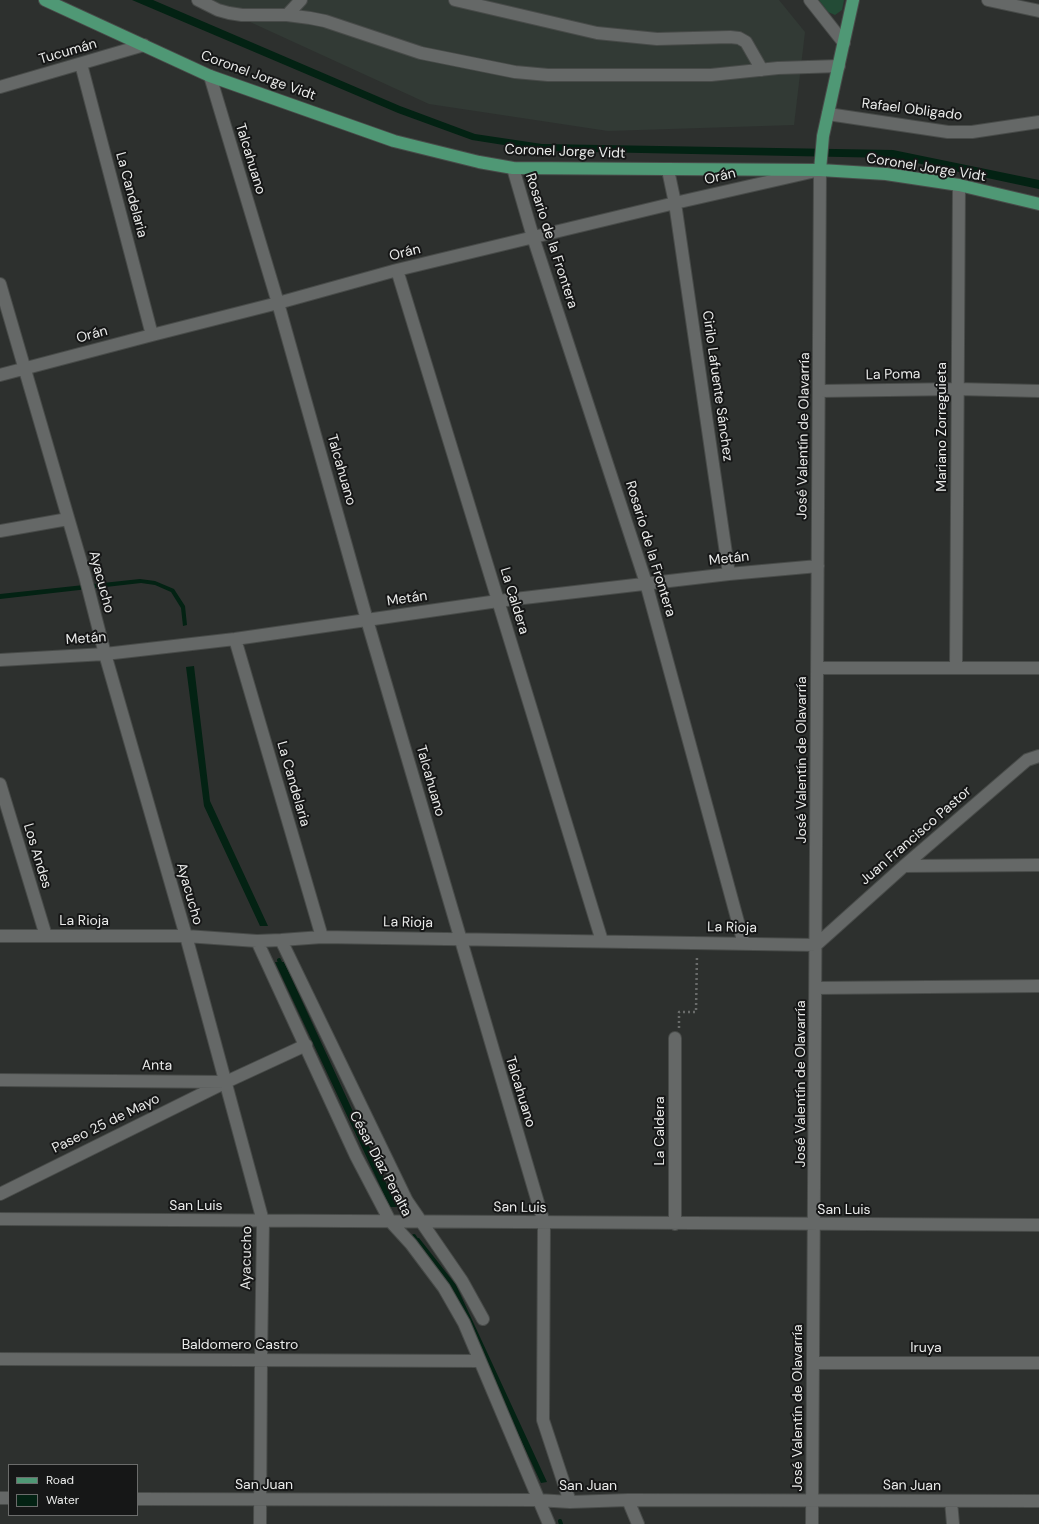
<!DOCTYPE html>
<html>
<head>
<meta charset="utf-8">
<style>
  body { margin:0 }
  #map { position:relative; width:1039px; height:1524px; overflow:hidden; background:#2d302e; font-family:"DM Sans",sans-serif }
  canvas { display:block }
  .legend { position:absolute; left:8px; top:1464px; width:130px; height:52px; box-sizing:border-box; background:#161717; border:1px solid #6b6c6b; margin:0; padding:5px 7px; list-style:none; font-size:12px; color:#eaebea }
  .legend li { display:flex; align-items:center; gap:8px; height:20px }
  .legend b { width:20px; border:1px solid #6b6c6b }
</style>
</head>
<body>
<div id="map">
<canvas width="1039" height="1524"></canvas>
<ul class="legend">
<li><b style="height:5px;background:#4f9875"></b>Road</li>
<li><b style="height:11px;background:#032213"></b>Water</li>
</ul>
</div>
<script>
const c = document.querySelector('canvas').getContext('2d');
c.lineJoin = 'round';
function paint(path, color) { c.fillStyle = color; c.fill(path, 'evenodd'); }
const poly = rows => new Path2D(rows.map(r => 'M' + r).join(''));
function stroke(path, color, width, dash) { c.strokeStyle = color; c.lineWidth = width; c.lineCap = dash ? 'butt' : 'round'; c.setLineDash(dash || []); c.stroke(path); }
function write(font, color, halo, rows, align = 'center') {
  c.font = font + ' "DM Sans",sans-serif'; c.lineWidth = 4; c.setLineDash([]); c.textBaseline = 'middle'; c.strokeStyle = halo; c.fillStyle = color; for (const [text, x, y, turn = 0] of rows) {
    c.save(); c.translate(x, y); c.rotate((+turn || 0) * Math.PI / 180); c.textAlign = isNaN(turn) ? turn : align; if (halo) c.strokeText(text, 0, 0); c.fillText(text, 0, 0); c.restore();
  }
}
paint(poly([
  [202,0,779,0,805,32,794,125,608,131,429,104]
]), '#323a35');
paint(poly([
  [819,0,844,0,842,10,835,15,828,12]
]), '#234b36');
paint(poly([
  [132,0,153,0,400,106,475,134,542,144,893,150,1039,180,1039,189,893,158,542,151,472,140,398,113],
  [140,579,155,581,174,589,185,606,187,625,183,626,181,608,171,592,155,585,141,583,0,599,0,594],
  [194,666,210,801,268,926,260,926,204,806,186,667],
  [275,962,284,962,397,1207,390,1207],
  [419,1238,456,1285,547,1482,541,1483,451,1290,410,1239]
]), '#032213');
stroke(poly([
  [279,960,282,967],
  [414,1236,418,1242],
  [560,1521,561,1524]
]), '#032213', 4);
const minor = poly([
  [198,0,218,10,229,13,242,15,287,15,310,18,325,21,421,53,515,72,548,75,711,75,778,68,839,66],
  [455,0,597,33,657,39,730,37,739,38,746,42,762,70],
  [810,0,844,43],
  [988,0,1039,11],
  [287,15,301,0],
  [81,64,152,335],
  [210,76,278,303,367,620,544,1223,543,1420,570,1502],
  [0,87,144,45],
  [828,114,948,132,972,132,1039,122],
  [513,168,533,237,646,583,744,944],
  [668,170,675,203,729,574],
  [397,270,602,941],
  [0,284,85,576,105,654,186,936,263,1221,261,1360,260,1524],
  [0,375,152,335,278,303,397,270,675,203,820,170,812,1524],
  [820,391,957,389,1039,391],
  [0,531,68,519],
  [235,639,322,937],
  [0,660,105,654,235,639,498,601,729,574,818,566],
  [818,668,1039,668],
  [956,668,959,185],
  [0,784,46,936],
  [904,866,1039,865],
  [0,936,186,936,257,941,281,940,322,937,816,945],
  [281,940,407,1201,462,1281,483,1319],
  [257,941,356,1156,390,1221,411,1244,444,1288,464,1323,549,1524],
  [816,945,904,866,1027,760,1039,756],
  [816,988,1039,986],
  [0,1080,226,1082,306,1045],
  [0,1194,224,1083],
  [0,1219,1039,1225],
  [675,1224,675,1038],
  [0,1359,480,1361],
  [813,1363,1039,1363],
  [0,1498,9,1498],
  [137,1499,538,1500,570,1502,628,1500,1039,1501],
  [628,1500,638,1524],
  [951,1501,953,1524]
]);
const major = poly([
  [45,0,210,76,394,141,479,162,513,168,820,170,886,174,959,185,1039,204],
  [820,170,823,136,853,0]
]);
stroke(minor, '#484b49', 14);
stroke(major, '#484b49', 14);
stroke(poly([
  [679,1028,679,1012,696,1012,697,955]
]), '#696b6a', 2.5, [2, 3]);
stroke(minor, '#656867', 12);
stroke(major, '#4f9875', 12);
write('14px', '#eaebea', '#161717', [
  ["Tucumán",68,52,-16],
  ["Coronel Jorge Vidt",258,76,20],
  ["Rafael Obligado",912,110,7],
  ["Coronel Jorge Vidt",565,152,2],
  ["Talcahuano",250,159,73],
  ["Coronel Jorge Vidt",926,168,9],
  ["Orán",720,177,-13],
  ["La Candelaria",131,195,75],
  ["Rosario de la Frontera",551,241,72],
  ["Orán",405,253,-14],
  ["Orán",92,335,-15],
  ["La Poma",893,375,-1],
  ["Cirilo Lafuente Sánchez",717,386,82],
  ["Mariano Zorreguieta",942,427,-90],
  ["José Valentín de Olavarría",804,436,-89],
  ["Talcahuano",341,470,74],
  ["Rosario de la Frontera",650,549,73],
  ["Metán",729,559,-6],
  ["Ayacucho",101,582,75],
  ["Metán",407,599,-8],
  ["La Caldera",514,601,73],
  ["Metán",86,639,-4],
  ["José Valentín de Olavarría",802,760,-90],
  ["Talcahuano",430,781,74],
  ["La Candelaria",293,784,74],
  ["Juan Francisco Pastor",916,836,-41],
  ["Los Andes",37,856,73],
  ["Ayacucho",189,894,74],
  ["La Rioja",84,921],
  ["La Rioja",408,923,1],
  ["La Rioja",732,928,1],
  ["Anta",157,1066,1],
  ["José Valentín de Olavarría",801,1084,-90],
  ["Talcahuano",520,1092,73],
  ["Paseo 25 de Mayo",106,1124,-26],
  ["La Caldera",660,1131,-90],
  ["César Díaz Peralta",380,1164,62],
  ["San Luis",196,1206],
  ["San Luis",520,1208,1],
  ["San Luis",844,1210],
  ["Ayacucho",247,1258,-89],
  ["Baldomero Castro",240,1345],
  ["Iruya",926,1348],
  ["José Valentín de Olavarría",798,1408,-90],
  ["San Juan",264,1485],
  ["San Juan",588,1486],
  ["San Juan",912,1486,1]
]);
</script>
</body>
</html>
